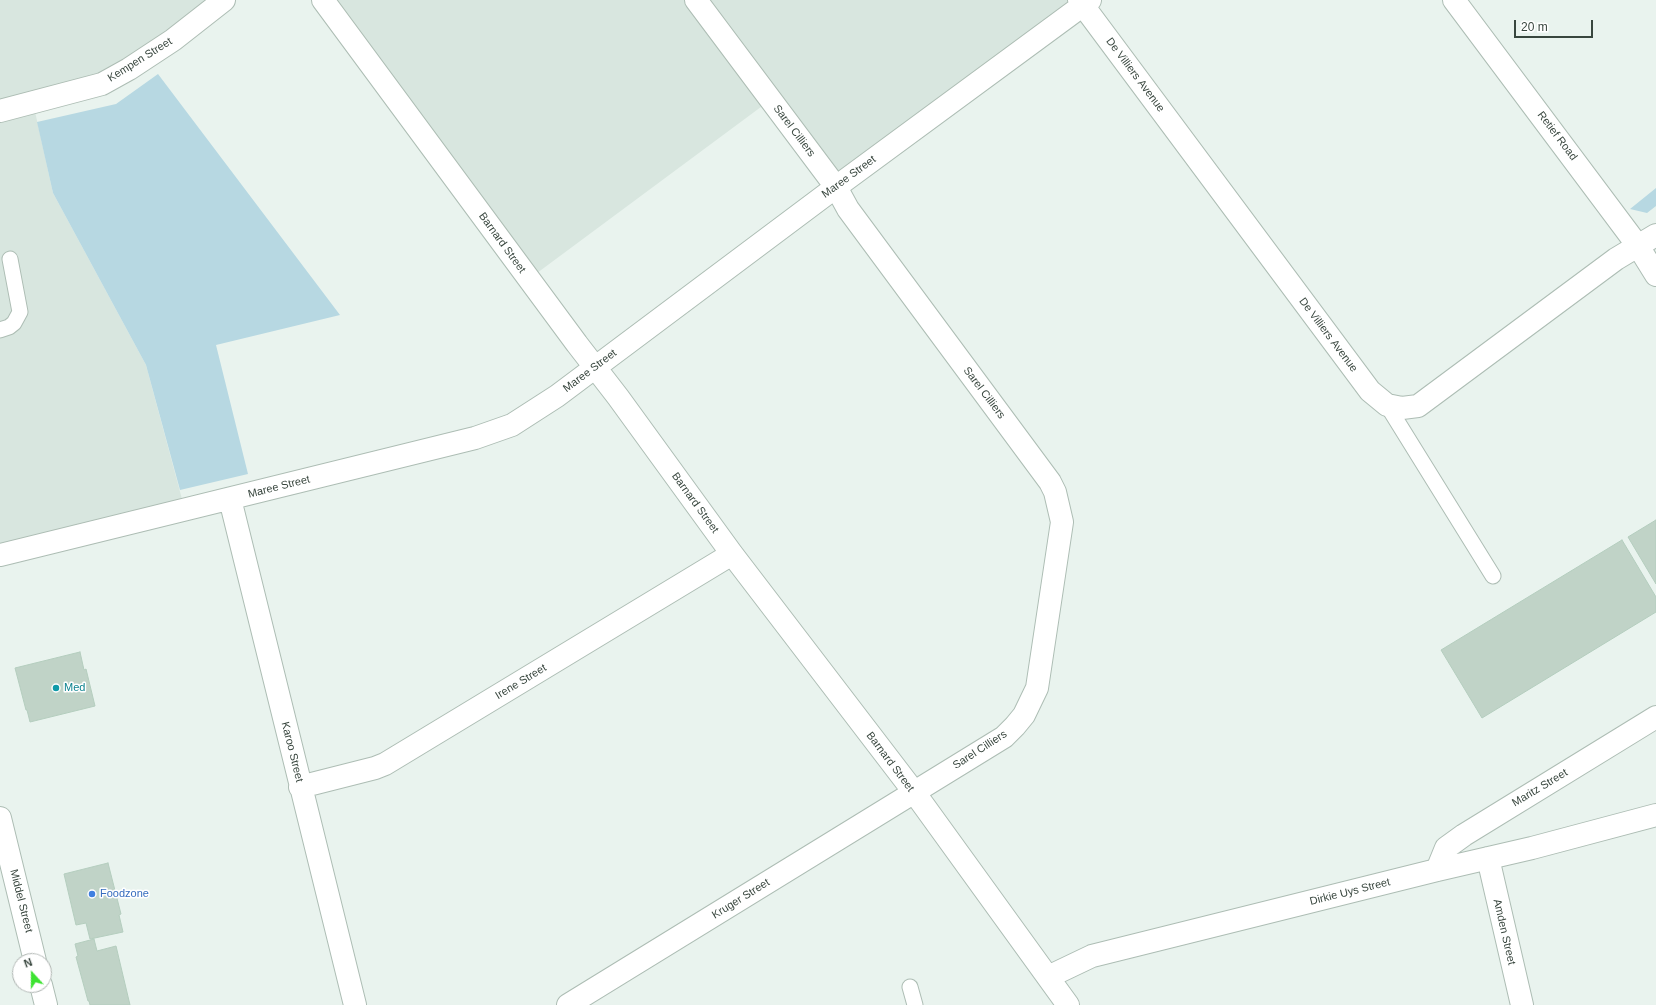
<!DOCTYPE html>
<html>
<head>
<meta charset="utf-8">
<style>
  body { margin:0 }
  #map { position:relative; width:1656px; height:1005px; overflow:hidden; background:#e9f3ee; font-family:Helvetica,sans-serif }
  canvas { display:block }
  .north { position:absolute; left:12px; top:953px; width:40px; height:40px; box-sizing:border-box; background:#fff; border:1px solid #afb5b2; border-radius:50%; rotate:339deg; font-size:11px; font-weight:700; line-height:16px; text-align:center; color:#38463e }
  .north::after { content:''; display:block; margin:auto; width:14px; height:18px; background:#3ce330; clip-path:polygon(50% 0,100% 100%,50% 72%,0 100%) }
  .scale { position:absolute; left:1514px; top:20px; width:79px; height:18px; box-sizing:border-box; border:2px solid #38463e; border-top:0; padding-left:5px; font-size:12px; line-height:14px; white-space:nowrap; color:#38463e; -webkit-text-stroke:3px #fff; paint-order:stroke }
</style>
</head>
<body>
<div id="map">
<canvas width="1656" height="1005"></canvas>
<div class="north">N</div>
<div class="scale">20 m</div>
</div>
<script>
const c = document.querySelector('canvas').getContext('2d');
c.lineJoin = 'round';
function paint(path, color) { c.fillStyle = color; c.fill(path, 'evenodd'); }
const poly = rows => new Path2D(rows.map(r => 'M' + r).join(''));
function stroke(path, color, width, dash) { c.strokeStyle = color; c.lineWidth = width; c.lineCap = dash ? 'butt' : 'round'; c.setLineDash(dash || []); c.stroke(path); }
function write(font, color, halo, rows, align = 'center') {
  c.font = font + ' Helvetica,sans-serif'; c.lineWidth = 3; c.setLineDash([]); c.textBaseline = 'middle'; c.strokeStyle = halo; c.fillStyle = color; for (const [text, x, y, turn = 0] of rows) {
    c.save(); c.translate(x, y); c.rotate((+turn || 0) * Math.PI / 180); c.textAlign = isNaN(turn) ? turn : align; if (halo) c.strokeText(text, 0, 0); c.fillText(text, 0, 0); c.restore();
  }
}
paint(poly([
  [0,0,231,0,176,43,34,107,53,193,146,365,186,514,0,559],
  [328,0,1084,0,833,187,769,101,533,276]
]), '#d8e6df');
paint(poly([
  [158,74,340,315,216,345,248,474,180,490,146,365,53,193,37,122,116,104],
  [1656,188,1656,206,1647,213,1630,209]
]), '#b7d8e2');
const building = poly([
  [1656,520,1656,584,1628,537,1656,520],
  [1622,540,1656,597,1656,612,1482,718,1441,650,1622,540],
  [80,652,84,670,86,669,95,706,30,722,27,710,26,710,15,668,80,652],
  [108,863,121,914,119,915,123,932,90,939,86,923,76,925,64,874,108,863],
  [94,939,97,951,116,946,130,1005,90,1005,89,1001,88,1001,76,957,78,956,75,944,94,939]
]);
paint(building, '#c0d3c7');
stroke(building, '#b4cdbe', 1);
const service = poly([
  [0,330,9,327,14,323,20,312,10,259],
  [1387,405,1493,576],
  [910,987,915,1005]
]);
const minor = poly([
  [323,0,577,344,618,397,732,554,914,792,1068,1005],
  [1079,0,1370,391,1387,405,1402,408,1418,406,1616,259,1656,235],
  [1454,0,1638,246,1656,275],
  [0,111,102,84,129,69,173,40,224,0],
  [230,499,355,1005],
  [0,555,475,438,512,425,557,396,836,187,1090,0],
  [300,787,375,768,385,764,732,554],
  [0,818,35,961],
  [1488,858,1522,1005],
  [1437,870,1446,848,1464,835,1656,717],
  [1048,977,1092,956,1437,870,1532,848,1656,815],
  [41,985,46,1005],
  [568,1005,1004,737,1015,726,1024,715,1037,688,1062,522,1055,492,1050,482,848,209,836,187,696,0]
]);
stroke(service, '#adbdb4', 17);
stroke(minor, '#adbdb4', 24);
stroke(service, '#fff', 15);
stroke(minor, '#fff', 22);
for (const [x, y, r, color] of [
  [56,688,4,"#0f9aa8"],
  [92,894,4,"#3f7fe0"]
]) { const dot = new Path2D(); dot.arc(x, y, r, 0, 2 * Math.PI); c.fillStyle = color; c.fill(dot); stroke(dot, '#fff', 1.5); }
write('11px', '#38463e', '#fff', [
  ["Kempen Street",140,60,-32],
  ["De Villiers Avenue",1135,75,53],
  ["Sarel Cilliers",794,131,53],
  ["Retief Road",1557,136,53],
  ["Maree Street",849,177,-36],
  ["Barnard Street",502,243,54],
  ["De Villiers Avenue",1328,335,53],
  ["Maree Street",590,371,-37],
  ["Sarel Cilliers",984,393,53],
  ["Maree Street",279,487,-14],
  ["Barnard Street",695,503,54],
  ["Irene Street",521,682,-31],
  ["Sarel Cilliers",980,750,-33],
  ["Karoo Street",292,752,76],
  ["Barnard Street",890,762,53],
  ["Maritz Street",1540,788,-31],
  ["Dirkie Uys Street",1350,892,-14],
  ["Kruger Street",741,899,-32],
  ["Middel Street",21,901,76],
  ["Amden Street",1504,932,77]
]);
write('11px', '#0d838f', '#fff', [
  ["Med",64,688]
], 'left');
write('11px', '#366cbe', '#fff', [
  ["Foodzone",100,894]
], 'left');
</script>
</body>
</html>
